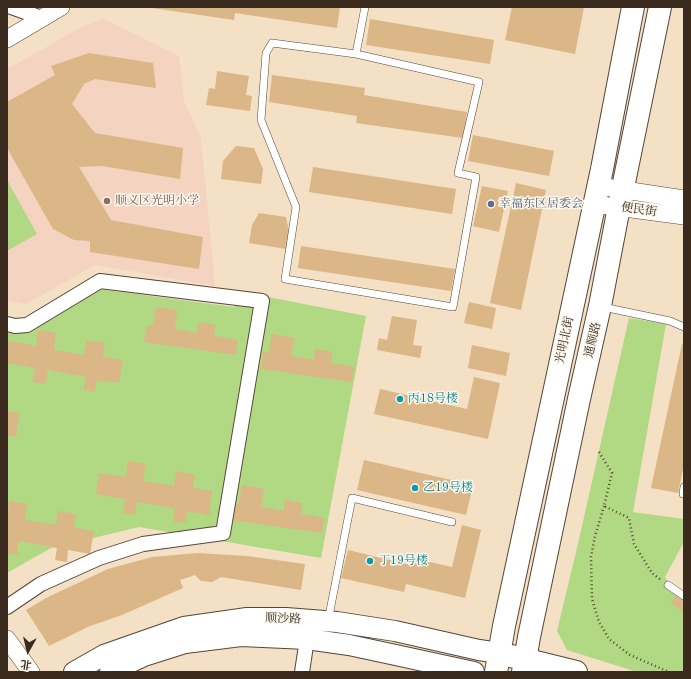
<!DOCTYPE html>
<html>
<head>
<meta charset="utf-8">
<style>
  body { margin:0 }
  #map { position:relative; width:691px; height:679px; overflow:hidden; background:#f4e0c4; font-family:"Old Standard TT","Noto Serif SC",serif }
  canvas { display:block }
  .frame { position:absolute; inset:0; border:8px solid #3b2a1e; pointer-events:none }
  .north { position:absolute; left:8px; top:631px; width:40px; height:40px; -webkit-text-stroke:3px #fbf7ec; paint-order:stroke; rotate:188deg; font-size:11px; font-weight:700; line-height:16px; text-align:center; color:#3b2a1e }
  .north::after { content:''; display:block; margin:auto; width:14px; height:18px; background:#3b2a1e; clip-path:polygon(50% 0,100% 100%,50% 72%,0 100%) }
</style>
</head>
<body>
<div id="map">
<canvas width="691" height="679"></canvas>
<div class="frame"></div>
<div class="north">北</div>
</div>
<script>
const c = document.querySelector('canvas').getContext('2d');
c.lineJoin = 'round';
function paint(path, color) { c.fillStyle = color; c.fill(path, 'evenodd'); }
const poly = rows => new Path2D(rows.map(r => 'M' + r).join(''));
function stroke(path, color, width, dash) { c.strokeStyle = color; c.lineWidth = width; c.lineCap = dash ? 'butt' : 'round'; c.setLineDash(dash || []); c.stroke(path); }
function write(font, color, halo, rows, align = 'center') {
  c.font = font + ' "Old Standard TT","Noto Serif SC",serif'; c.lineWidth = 3; c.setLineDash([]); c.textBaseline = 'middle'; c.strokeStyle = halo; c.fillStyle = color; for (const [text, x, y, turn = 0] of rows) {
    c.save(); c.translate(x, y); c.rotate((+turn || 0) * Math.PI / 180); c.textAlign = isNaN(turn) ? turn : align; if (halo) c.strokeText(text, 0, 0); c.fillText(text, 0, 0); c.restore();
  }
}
paint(poly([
  [104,19,179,56,184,101,201,138,215,286,95,265,26,304,7,301,7,69,82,27]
]), '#f5d3c1');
paint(poly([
  [7,180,37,234,7,251],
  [99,289,234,307,237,291,366,316,321,558,139,527,51,548,7,573,7,327],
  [629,318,666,324,633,512,684,519,684,542,665,577,674,591,684,599,684,672,637,672,567,650,557,631,577,548]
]), '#b1d883');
paint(poly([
  [152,7,340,7,337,28,235,13,234,20,152,8],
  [512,7,584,7,575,54,505,40],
  [370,19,494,40,490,64,366,45],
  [89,53,153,63,156,88,95,79,84,84,72,104,95,133,183,148,180,179,102,166,79,167,111,220,203,237,199,269,90,252,90,241,74,240,53,229,7,148,7,102,55,75,51,66],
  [217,71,249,76,246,95,252,96,250,111,206,105,209,88,215,89],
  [272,75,365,88,364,95,467,112,463,138,356,123,357,116,269,102],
  [473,135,554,151,549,176,468,161],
  [236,146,254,148,263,169,261,184,221,179,223,161],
  [313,167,456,189,452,214,309,192],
  [516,183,546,190,521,310,490,303],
  [482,186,508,191,499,232,473,226],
  [259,213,286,217,289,231,286,249,249,243,252,225],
  [301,246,455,269,451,291,298,268],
  [469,302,496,308,492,329,464,323],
  [156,307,177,310,175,329,197,333,199,322,216,325,214,336,238,340,236,355,144,342,147,325,153,326],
  [392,316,417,320,413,345,422,346,420,358,377,350,379,338,387,340],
  [38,330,56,333,54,350,84,355,87,340,105,343,103,357,123,360,119,383,97,380,95,392,83,390,86,377,48,370,45,384,33,382,35,368,7,363,7,356,9,341,36,346],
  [272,334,294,338,291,356,314,360,315,349,332,352,331,363,354,367,352,382,261,369,263,352,269,353],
  [682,344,684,344,684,464,678,493,651,488],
  [472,345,510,353,506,376,468,368],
  [474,377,500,383,488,439,374,414,380,389,467,409],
  [7,411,19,413,16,437,7,435],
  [364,460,473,485,466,515,357,490],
  [128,461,146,464,143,481,174,486,176,471,195,475,193,488,212,491,209,515,187,511,185,523,173,521,175,508,137,502,135,515,123,513,125,499,96,494,99,473,126,477],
  [242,485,264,489,261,507,284,511,285,500,302,503,301,514,324,518,322,533,231,520,233,504,239,504],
  [10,501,27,504,25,520,56,525,58,511,76,514,74,528,94,531,90,554,68,550,67,562,55,560,57,548,19,541,17,555,7,553,7,516],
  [462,525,481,530,465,598,406,584,404,592,341,578,348,550,410,565,412,558,452,567],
  [197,553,247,556,305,564,301,590,221,577,212,582,201,581,195,575,180,580,183,588,122,615,90,626,49,646,26,610,48,597,108,569,152,557],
  [676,596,684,601,684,607,682,611,671,603]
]), '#dbb686');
const service = poly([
  [272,43,356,54,479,82,458,173,476,177,453,307,285,279,296,207,261,120,266,53,272,43],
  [356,54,365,7],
  [603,307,670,321,684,327],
  [683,494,684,487],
  [668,585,684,596],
  [328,621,352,498,452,522]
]);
const minor = poly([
  [11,7,42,18],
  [7,324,15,326,27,325,100,281,262,301,223,533,143,544,99,558,41,584,7,607],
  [302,672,307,639]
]);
const tertiary = poly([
  [7,39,61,7],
  [598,186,684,199],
  [594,204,684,216],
  [7,639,31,672]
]);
const secondary = poly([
  [74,672,104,655,184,627,247,618,286,618,337,622,395,631,479,650,499,653],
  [110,672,144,656,185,643,241,636,307,639,349,645,391,654,474,672]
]);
const primary = poly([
  [511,656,576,672],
  [496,672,504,626,602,169,633,7],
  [523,672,529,637,579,399,600,306,619,207,660,7]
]);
stroke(service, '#574537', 8);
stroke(minor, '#574537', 16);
stroke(tertiary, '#574537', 18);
stroke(secondary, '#574537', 22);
stroke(primary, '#574537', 24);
stroke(poly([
  [599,452,612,473,604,506,629,518,634,544,652,573,661,580],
  [604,506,595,536,591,557,592,599,599,622,609,639,630,655,669,672]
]), '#574537', 2.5, [1, 3]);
stroke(service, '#fff', 7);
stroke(minor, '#fff', 14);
stroke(tertiary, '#fff', 17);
stroke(secondary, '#fff', 20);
stroke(primary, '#fff', 22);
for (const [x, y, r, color] of [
  [107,201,4,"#8d6e63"],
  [491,204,4,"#5c6f8a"],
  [400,399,4,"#0f9aa8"],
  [415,488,4,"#0f9aa8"],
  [370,561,4,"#0f9aa8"]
]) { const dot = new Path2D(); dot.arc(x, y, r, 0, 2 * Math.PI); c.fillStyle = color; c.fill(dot); stroke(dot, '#fbf7ec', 1.5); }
write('12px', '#785e54', '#fbf7ec', [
  ["顺义区光明小学",115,201]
], 'left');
write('12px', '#4e5e75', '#fbf7ec', [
  ["幸福东区居委会",499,204]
], 'left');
write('12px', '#3b2a1e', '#fbf7ec', [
  ["便民街",639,210,8],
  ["光明北街",565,340,-78],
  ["通顺路",593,340,-77],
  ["顺沙路",283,619,2]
]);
write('12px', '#0d838f', '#fbf7ec', [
  ["丙18号楼",408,399],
  ["乙19号楼",423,488],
  ["丁19号楼",378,561]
], 'left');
</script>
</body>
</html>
